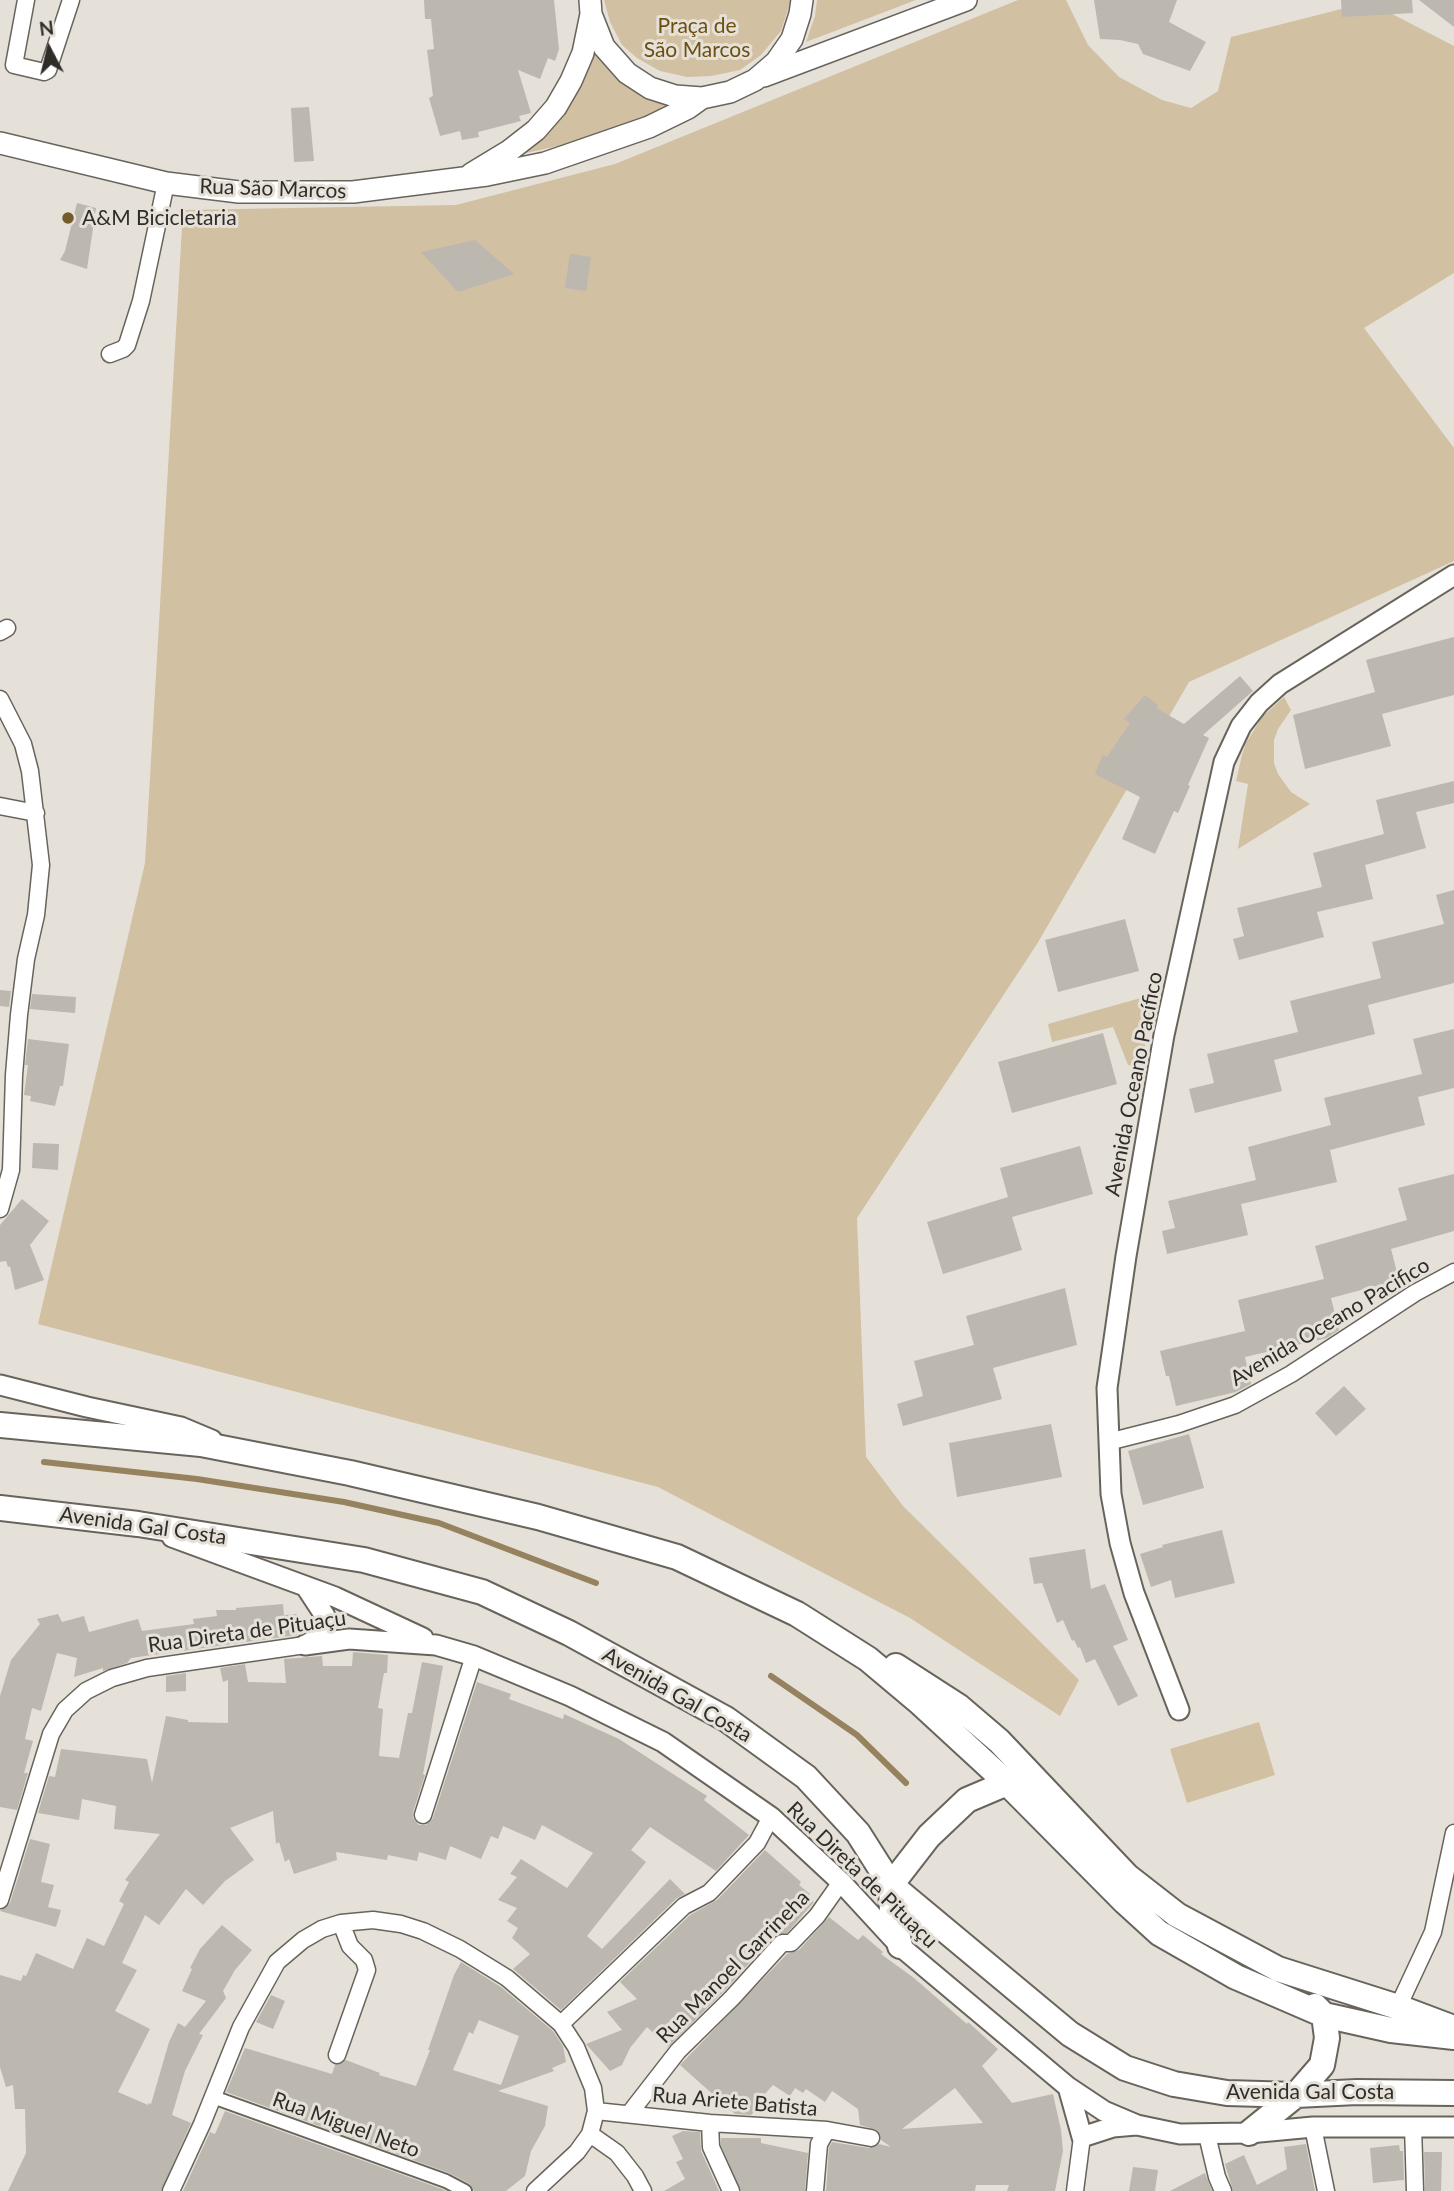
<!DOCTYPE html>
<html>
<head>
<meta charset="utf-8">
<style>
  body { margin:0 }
  #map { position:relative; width:1454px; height:2191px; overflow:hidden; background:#e6e1d8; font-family:Lato,sans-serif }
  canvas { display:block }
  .north { position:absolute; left:14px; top:14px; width:70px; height:70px; -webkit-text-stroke:5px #e6e1d8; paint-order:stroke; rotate:353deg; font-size:19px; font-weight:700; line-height:28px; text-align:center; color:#2f2d29 }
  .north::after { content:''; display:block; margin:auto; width:24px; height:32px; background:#2f2d29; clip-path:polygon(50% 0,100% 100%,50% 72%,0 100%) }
</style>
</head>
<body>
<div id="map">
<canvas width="1454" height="2191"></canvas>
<div class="north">N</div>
</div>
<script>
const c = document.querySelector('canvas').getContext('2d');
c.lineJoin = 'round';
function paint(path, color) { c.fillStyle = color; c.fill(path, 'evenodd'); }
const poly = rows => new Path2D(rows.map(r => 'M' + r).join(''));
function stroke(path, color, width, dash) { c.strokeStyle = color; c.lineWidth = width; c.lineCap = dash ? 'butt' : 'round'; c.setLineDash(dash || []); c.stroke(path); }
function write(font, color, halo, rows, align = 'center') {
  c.font = font + ' Lato,sans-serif'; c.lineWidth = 6; c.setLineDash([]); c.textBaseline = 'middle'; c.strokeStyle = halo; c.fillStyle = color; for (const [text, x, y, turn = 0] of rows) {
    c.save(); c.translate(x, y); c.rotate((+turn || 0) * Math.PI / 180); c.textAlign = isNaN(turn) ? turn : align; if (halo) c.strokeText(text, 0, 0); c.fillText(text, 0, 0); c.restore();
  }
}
paint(poly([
  [604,0,791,0,781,31,761,55,740,70,711,76,687,77,660,71,637,58,622,45,610,22],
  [817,0,916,0,806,42,815,16],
  [1018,0,1066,0,1088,45,1119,77,1162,100,1191,108,1218,91,1231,37,1369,2,1454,46,1454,273,1364,328,1454,448,1454,561,1189,682,1037,944,857,1218,866,1457,903,1506,1079,1680,1060,1716,910,1618,658,1487,38,1324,145,863,183,210,456,205,615,164],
  [594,47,678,103,646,118,584,140,522,154],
  [1284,697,1291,710,1278,729,1274,740,1274,763,1278,774,1291,792,1310,804,1238,849,1248,784,1236,781,1242,755,1246,743,1262,717],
  [1155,994,1141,1066,1128,1065,1113,1027,1052,1042,1048,1024],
  [1259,1722,1275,1775,1187,1803,1170,1749]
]), '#d1c0a2');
stroke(poly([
  [44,1462,197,1479,344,1502,439,1523,596,1583],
  [771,1676,857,1735,906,1783]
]), '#96825f', 6);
paint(poly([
  [424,0,554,0,559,49,555,61,548,58,540,79,518,70,531,113,519,116,521,121,478,132,479,137,462,140,460,131,440,136,429,98,433,96,427,50,434,49,431,19,425,19],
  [1094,0,1177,0,1169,22,1206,42,1190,71,1143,54,1138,44,1120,40,1100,39],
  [1341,0,1412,0,1413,13,1342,17],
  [1419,0,1454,0,1454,27],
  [309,107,314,161,294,162,291,108],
  [77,203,96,208,87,269,60,260,65,251],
  [475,240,514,274,458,292,421,252],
  [570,254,591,257,586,291,565,288],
  [1454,637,1454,695,1382,714,1391,746,1305,769,1293,715,1375,692,1366,660],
  [1240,676,1253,691,1203,735,1209,738,1188,785,1190,786,1178,813,1174,811,1155,854,1122,839,1140,797,1095,774,1103,755,1107,757,1130,723,1124,719,1145,695,1158,705,1156,708,1184,724],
  [1454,781,1454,803,1416,812,1426,848,1365,865,1373,899,1317,912,1324,937,1239,960,1233,939,1244,936,1237,908,1322,887,1313,853,1384,834,1376,800],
  [1454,890,1454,983,1368,1005,1375,1034,1274,1060,1282,1091,1195,1113,1189,1089,1214,1083,1207,1054,1298,1032,1290,1001,1381,978,1372,942,1444,924,1436,895],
  [1125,919,1139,971,1058,992,1045,940],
  [0,990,11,991,9,1007,0,1006],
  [32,994,76,997,75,1013,30,1009],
  [1454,1029,1454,1088,1418,1097,1425,1125,1330,1150,1337,1182,1241,1204,1248,1235,1167,1254,1162,1231,1175,1228,1168,1201,1256,1180,1248,1147,1331,1125,1324,1098,1422,1074,1413,1039],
  [1103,1033,1117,1084,1012,1113,998,1062],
  [28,1039,69,1044,63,1086,60,1086,55,1106,30,1101,31,1096,24,1095,28,1065,25,1065],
  [33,1143,59,1144,58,1170,32,1168],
  [1080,1146,1093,1194,1012,1217,1022,1250,943,1274,927,1222,1008,1197,1000,1168],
  [1454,1174,1454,1231,1391,1249,1399,1280,1331,1298,1339,1330,1327,1338,1245,1357,1251,1384,1236,1392,1176,1406,1169,1376,1166,1376,1160,1351,1245,1331,1238,1300,1324,1279,1315,1246,1407,1220,1398,1188],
  [22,1199,49,1221,30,1245,44,1280,15,1290,10,1266,8,1267,6,1261,0,1262,0,1225],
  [1065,1288,1077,1345,993,1368,1002,1399,903,1426,897,1404,923,1396,914,1361,974,1345,966,1316],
  [1344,1386,1366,1409,1336,1436,1315,1413],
  [1051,1424,1062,1477,957,1497,949,1443],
  [1189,1434,1204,1488,1143,1505,1128,1451],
  [1222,1530,1235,1583,1175,1598,1171,1580,1151,1587,1140,1554,1163,1547,1162,1545],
  [1085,1549,1091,1589,1105,1584,1128,1640,1113,1646,1138,1696,1118,1706,1095,1659,1086,1663,1080,1647,1078,1648,1074,1640,1072,1641,1063,1620,1057,1623,1042,1583,1034,1584,1029,1558],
  [283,1604,284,1615,297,1614,297,1635,131,1658,127,1663,103,1671,103,1668,74,1677,77,1658,57,1653,41,1711,32,1708,25,1739,33,1741,24,1773,28,1773,17,1810,0,1807,0,1696,11,1660,40,1624,37,1619,58,1614,62,1622,84,1616,89,1632,138,1619,142,1631,194,1624,193,1619,217,1616,216,1610,236,1610,236,1608],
  [353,1652,388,1655,387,1673,384,1673,378,1708,383,1709,379,1756,399,1758,408,1713,412,1713,422,1662,443,1666,423,1774,425,1775,413,1812,413,1818,419,1825,426,1825,433,1818,477,1682,511,1694,509,1699,563,1719,564,1714,619,1739,707,1796,704,1800,749,1835,716,1871,650,1827,631,1850,646,1862,587,1936,602,1949,670,1879,685,1894,677,1898,561,2010,513,1969,530,1954,512,1938,518,1928,507,1921,517,1908,498,1900,517,1877,510,1874,521,1859,567,1888,593,1853,542,1825,535,1840,503,1826,498,1839,491,1836,481,1859,450,1846,446,1860,419,1852,417,1861,388,1855,387,1860,336,1852,337,1860,294,1874,289,1859,285,1862,279,1842,276,1844,273,1811,230,1828,254,1860,225,1881,203,1905,186,1889,159,1925,145,1915,122,1963,137,1970,115,2011,150,2029,118,2092,148,2105,149,2103,151,2104,169,2042,178,2023,185,2027,206,2001,182,1991,192,1969,190,1968,200,1949,222,1925,252,1950,235,1970,223,1991,226,1998,199,2034,203,2035,185,2071,172,2115,191,2123,161,2191,8,2191,26,2153,25,2109,15,2109,13,2085,6,2087,0,2067,0,1975,21,1981,23,1975,26,1976,36,1953,73,1969,87,1938,104,1946,124,1904,119,1901,129,1882,125,1880,160,1834,114,1829,116,1806,82,1799,79,1820,38,1813,49,1776,55,1777,61,1749,147,1759,152,1783,166,1716,188,1720,188,1722,228,1723,228,1680,223,1682,220,1668,245,1664,248,1682,286,1683,284,1659,322,1656,323,1666,352,1666],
  [186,1673,186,1691,166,1692,166,1676],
  [30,1839,50,1844,41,1882,54,1885,48,1907,61,1910,56,1927,0,1911,10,1903],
  [765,1850,801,1882,799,1885,810,1894,807,1897,814,1902,787,1933,774,1936,724,1991,668,2047,647,2027,630,2048,622,2065,610,2071,586,2044,622,2030,607,2012,637,1999,620,1982,690,1915,717,1900],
  [829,1917,858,1940,863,1935,883,1952,881,1954,914,1978,967,2024,968,2022,998,2049,982,2066,1012,2103,1053,2094,1061,2130,1063,2151,1055,2191,1007,2191,1009,2185,976,2185,975,2191,826,2191,829,2147,832,2142,869,2148,879,2144,891,2147,881,2140,877,2130,860,2125,858,2109,832,2091,825,2102,806,2089,803,2093,795,2088,790,2096,773,2085,753,2107,756,2110,751,2115,735,2114,680,2065,787,1954,799,1950],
  [955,2088,983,2123,902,2129],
  [461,1962,501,1987,553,2031,563,2046,566,2062,552,2068,554,2071,498,2091,548,2106,545,2126,531,2151,525,2176,506,2191,474,2191,470,2184,449,2173,226,2092,245,2048,332,2074,335,2065,346,2060,380,2073,379,2075,416,2086,430,2050,428,2050,454,1975],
  [479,2020,519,2036,501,2085,453,2070,469,2032,473,2034],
  [271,1995,285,2001,273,2029,256,2022],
  [225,2111,442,2189,446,2191,183,2191,210,2132,215,2134],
  [683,2131,700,2132,701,2151,719,2191,664,2191,685,2179,676,2162,683,2159,672,2136],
  [721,2138,761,2138,761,2143,808,2153,805,2191,741,2191,721,2145],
  [1306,2144,1315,2191,1233,2191,1225,2164,1244,2155,1257,2185,1287,2169,1284,2147],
  [1399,2145,1400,2151,1403,2151,1404,2180,1373,2183,1370,2148],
  [1424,2152,1442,2152,1441,2191,1425,2191],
  [1133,2167,1158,2170,1155,2191,1129,2191],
  [1205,2173,1212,2191,1170,2191]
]), '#bcb7af');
const pedestrian = poly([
  [213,2097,446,2181,465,2191]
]);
const minor = poly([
  [26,0,14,65,44,72,48,70,71,0],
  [110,354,123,349,127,345,141,301,166,183],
  [0,632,7,628],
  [0,699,23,744,30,771,41,865,36,915,26,959,19,1015,14,1075,11,1170,0,1209],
  [0,806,36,813],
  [1108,1442,1179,1424,1235,1405,1291,1374,1415,1293,1454,1272],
  [423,1815,474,1656],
  [0,1900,51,1734,65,1710,86,1691,112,1678,147,1668,305,1645],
  [1398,2007,1433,1932,1454,1833],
  [561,2024,684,1906,709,1893,757,1843,771,1817],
  [337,2055,367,1970,364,1960,350,1946,341,1923],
  [596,2111,710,2123,827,2130,871,2138],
  [629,2114,678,2051,732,1998,782,1943,791,1943,817,1916,841,1882],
  [710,2123,711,2147,731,2191],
  [1413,2126,1415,2191],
  [1313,2127,1326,2191],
  [590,2134,617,2153,635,2176,643,2191],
  [1207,2135,1217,2177,1223,2191],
  [171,2191,202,2124,241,2027,277,1962,303,1940,322,1929,341,1923,373,1920,401,1924,423,1931,460,1949,507,1978,561,2024,576,2047,593,2088,596,2111,590,2134,577,2152,535,2191],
  [815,2191,819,2144,827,2130],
  [1075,2191,1082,2137]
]);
const tertiary = poly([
  [0,1385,87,1407,181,1427,212,1440],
  [172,1537,335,1597,423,1638],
  [305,1645,349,1639,436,1645,474,1656,570,1696,663,1742,771,1817,841,1882,900,1946,1068,2087,1104,2111,1137,2125,1180,2134,1249,2133,1313,2127,1454,2127],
  [306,1645,316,1639,321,1632,325,1616,306,1587],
  [1179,1710,1134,1593,1120,1543,1111,1494,1107,1388,1126,1256,1164,1035,1224,762,1241,726,1259,703,1280,684,1454,575],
  [1068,2087,1082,2137,1113,2127,1136,2125]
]);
const secondary = poly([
  [590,0,591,14,604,47,627,73,650,88,675,96,702,98,730,92,755,80,776,62,792,39,800,14,802,0],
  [764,76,966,0],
  [0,143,166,183,239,192,353,192,487,175,545,163,649,127,688,108,702,98],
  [471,174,509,151,536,130,556,107,571,81,583,53,591,14]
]);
const primary = poly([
  [0,1425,201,1444,350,1473,538,1517,677,1557,797,1614,868,1659,918,1701,1007,1783,1125,1902,1159,1933,1236,1977,1324,2015,1391,2030,1454,2037],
  [0,1508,138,1524,364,1560,482,1592,569,1633,726,1719,806,1777,858,1833,891,1885,1070,2034,1125,2068,1174,2084,1227,2093,1296,2095,1357,2092,1454,2093],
  [896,1666,958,1706,999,1741,1127,1876,1177,1915,1278,1969,1398,2007,1451,2027],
  [900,1946,892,1910,891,1885,929,1836,967,1800,1007,1783,1021,1786],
  [1249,2133,1296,2095,1322,2065,1327,2038,1324,2015,1315,2006]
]);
stroke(pedestrian, '#68645c', 16);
stroke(minor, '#68645c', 19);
stroke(tertiary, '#68645c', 23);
stroke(secondary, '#68645c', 24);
stroke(primary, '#68645c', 28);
stroke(pedestrian, '#fff', 12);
stroke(minor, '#fff', 16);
stroke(tertiary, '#fff', 19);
stroke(secondary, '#fff', 21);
stroke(primary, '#fff', 24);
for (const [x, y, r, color] of [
  [68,218,7,"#735a2b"]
]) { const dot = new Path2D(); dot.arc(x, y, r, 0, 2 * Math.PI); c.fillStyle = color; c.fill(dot); stroke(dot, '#e6e1d8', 2.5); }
write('21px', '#6d4f10', '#e6e1d8', [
  ["Praça de",697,26],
  ["São Marcos",697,50]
]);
write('21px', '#2f2d29', '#e6e1d8', [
  ["Rua São Marcos",273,189,2],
  ["Avenida Oceano Pacífico",1134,1084,-79],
  ["Avenida Oceano Pacifico",1330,1322,-31],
  ["Avenida Gal Costa",143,1526,8],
  ["Rua Direta de Pituaçu",247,1632,-8],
  ["Avenida Gal Costa",677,1695,30],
  ["Rua Direta de Pituaçu",862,1875,44],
  ["Rua Manoel Garrineha",733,1967,-45],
  ["Avenida Gal Costa",1310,2092],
  ["Rua Ariete Batista",735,2102,5],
  ["Rua Miguel Neto",346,2125,20]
]);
write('21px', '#2f2d29', '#e6e1d8', [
  ["A&M Bicicletaria",82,218]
], 'left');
</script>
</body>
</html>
